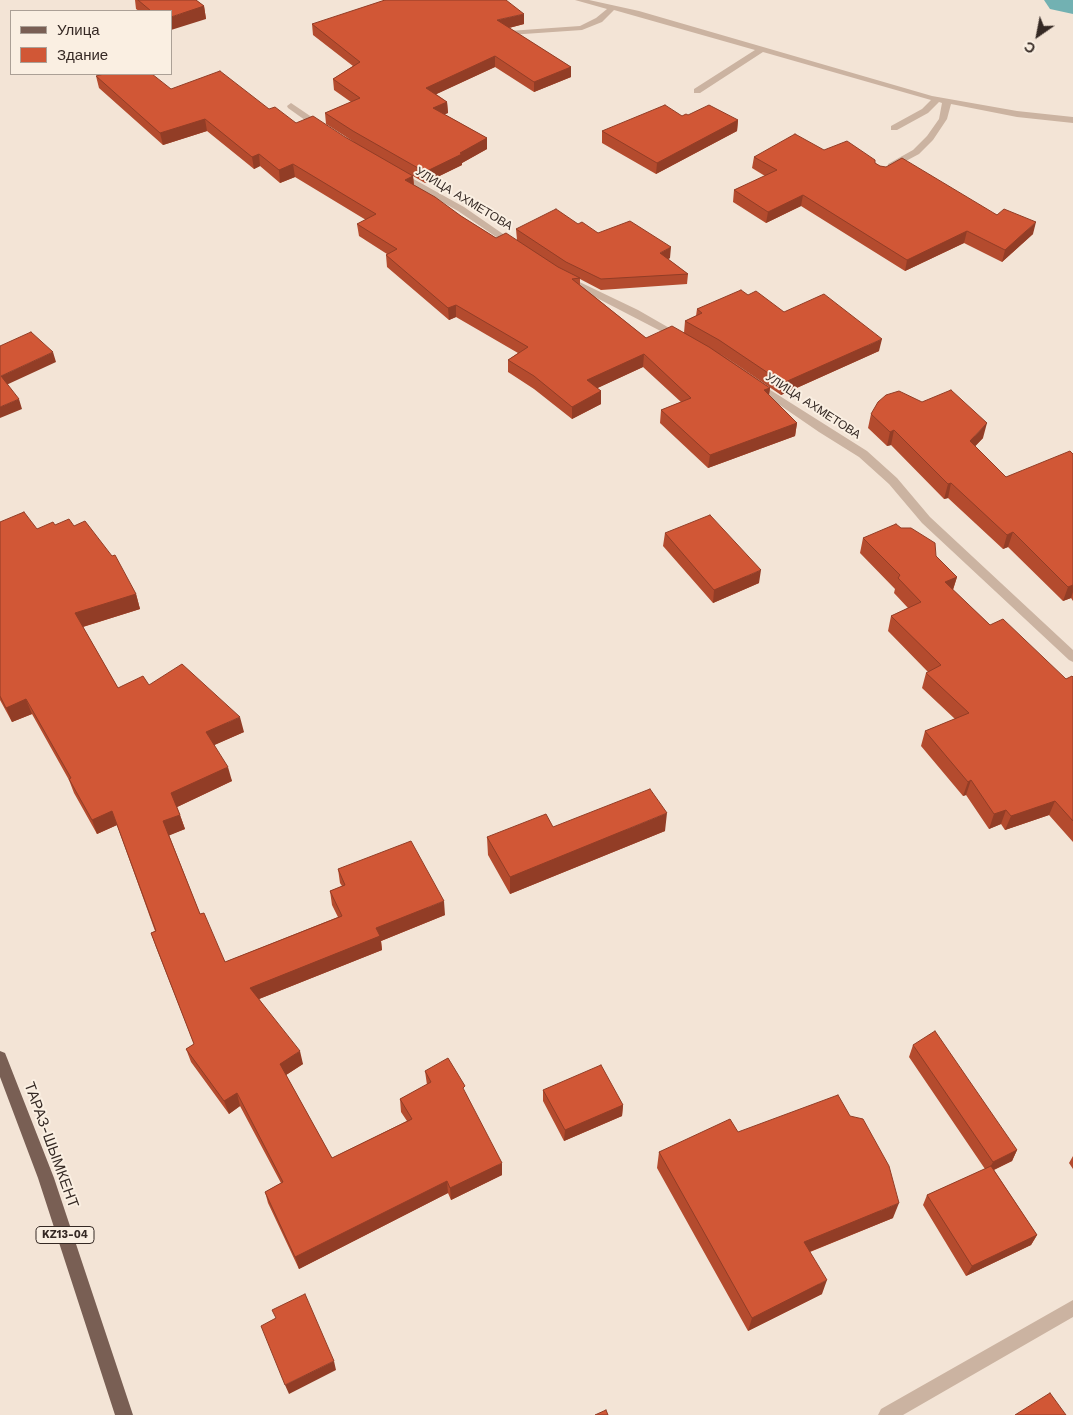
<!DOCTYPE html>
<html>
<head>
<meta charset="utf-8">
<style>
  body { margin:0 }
  #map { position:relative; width:1073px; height:1415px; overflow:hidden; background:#f3e4d6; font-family:"Work Sans",sans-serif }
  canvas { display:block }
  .legend { position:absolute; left:10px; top:10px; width:162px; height:65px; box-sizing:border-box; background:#faefe2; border:1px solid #aba096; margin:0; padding:6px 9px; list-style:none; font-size:15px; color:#352924 }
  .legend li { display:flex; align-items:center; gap:10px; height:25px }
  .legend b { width:25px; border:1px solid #aba096 }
  .north { position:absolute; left:1013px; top:10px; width:50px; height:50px; -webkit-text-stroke:4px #faefe2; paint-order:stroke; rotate:213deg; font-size:14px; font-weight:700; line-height:20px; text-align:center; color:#352924 }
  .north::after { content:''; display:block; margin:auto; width:18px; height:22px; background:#352924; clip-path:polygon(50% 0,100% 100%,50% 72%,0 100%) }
</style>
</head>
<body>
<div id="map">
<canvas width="1073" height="1415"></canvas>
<ul class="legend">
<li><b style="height:6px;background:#795f54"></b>Улица</li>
<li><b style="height:14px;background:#d15736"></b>Здание</li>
</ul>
<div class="north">С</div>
</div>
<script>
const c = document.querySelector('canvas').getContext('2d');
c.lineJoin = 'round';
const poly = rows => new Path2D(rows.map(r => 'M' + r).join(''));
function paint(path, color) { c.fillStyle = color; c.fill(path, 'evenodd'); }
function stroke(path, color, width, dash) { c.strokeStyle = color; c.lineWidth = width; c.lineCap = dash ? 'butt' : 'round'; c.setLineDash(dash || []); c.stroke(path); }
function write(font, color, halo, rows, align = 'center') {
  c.font = font + ' "Work Sans",sans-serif'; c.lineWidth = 4; c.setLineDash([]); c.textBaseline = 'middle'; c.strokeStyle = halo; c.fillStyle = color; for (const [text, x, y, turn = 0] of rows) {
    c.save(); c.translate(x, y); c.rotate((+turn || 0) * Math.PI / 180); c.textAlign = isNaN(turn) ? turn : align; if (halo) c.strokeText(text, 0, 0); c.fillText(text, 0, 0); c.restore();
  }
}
paint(poly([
  [1044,0,1073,0,1073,14,1050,9,1044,0]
]), '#72b1b2');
paint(poly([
  [575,0,589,0,639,11,932,96,1017,111,1073,117,1073,123,1017,117,951,104,947,119,933,140,919,154,891,169,888,168,888,164,913,150,927,136,939,119,942,103,939,102,928,113,897,130,891,130,891,126,922,109,931,100,763,52,700,93,694,93,694,89,755,50,614,10,602,22,582,30,509,35,505,33,509,31,580,26,596,18,607,9,575,0],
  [291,103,325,126,325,130,319,130,288,108,287,106,291,103],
  [399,171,464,207,519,245,517,247,511,247,458,211,396,176,396,172,399,171],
  [567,276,638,310,685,337,684,339,676,339,564,281,562,279,567,276],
  [756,381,867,451,897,478,930,517,1073,650,1073,662,1069,660,922,523,889,484,859,457,819,432,752,386,751,384,752,382,756,381],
  [1073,1300,1073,1317,903,1415,878,1415,881,1409,1073,1300]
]), '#cbb3a1');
paint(poly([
  [0,1051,5,1053,7,1058,54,1178,133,1415,115,1415,38,1178,0,1077,0,1051]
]), '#795f54');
paint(poly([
  [135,0,196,0,204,6,206,19,171,11,139,11,136,9],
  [312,24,524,24,509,28,571,67,571,77,534,92,495,67,436,94,447,102,448,113,444,114,487,138,487,149,462,163,462,165,425,183,413,176,414,185,461,216,496,238,517,240,516,229,578,224,598,233,670,258,668,259,688,274,687,284,601,290,580,279,580,285,646,338,684,333,685,321,696,316,697,309,748,295,784,312,879,351,781,395,718,352,770,388,769,395,797,423,795,436,708,468,660,423,661,410,681,402,643,367,597,388,601,391,601,404,572,419,534,389,508,372,508,360,518,353,456,317,449,320,387,267,386,255,387,254,359,236,357,224,366,220,295,177,280,183,260,166,254,169,207,131,163,145,99,88,96,76,171,89,269,109,296,123,345,137,354,142,326,124,325,113,351,102,334,90,333,79,353,66,313,35],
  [688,115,738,120,737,131,656,174,602,143,602,131],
  [824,150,875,163,880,166,997,215,1033,234,1002,262,964,243,905,271,801,206,766,223,733,202,734,190,765,176,752,168,754,157],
  [871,414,983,438,975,446,1006,477,1073,454,1073,601,1071,598,1063,601,1008,547,1003,549,948,498,944,499,891,445,887,446,868,428],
  [0,522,37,529,55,525,74,526,136,594,140,609,83,627,118,688,149,685,244,732,214,745,232,781,177,807,180,815,185,829,169,835,200,914,225,962,338,917,332,905,330,891,342,886,340,883,338,869,445,915,381,941,382,950,259,999,303,1064,286,1075,332,1158,407,1121,401,1112,400,1099,427,1085,425,1071,466,1094,502,1175,451,1200,448,1193,299,1269,268,1203,265,1192,281,1183,240,1106,229,1114,191,1062,186,1049,194,1044,156,947,151,933,155,931,117,825,97,834,74,793,69,780,32,714,12,722,0,700],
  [901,528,936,556,957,577,953,590,990,625,1066,679,1073,677,1073,842,1049,815,1005,830,1001,824,989,829,966,795,963,796,921,746,925,731,955,719,922,688,926,673,928,672,888,631,891,616,908,608,894,593,895,589,860,553,863,538],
  [665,533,759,583,713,603,663,546],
  [553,827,665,831,510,894,488,855,487,837],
  [913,1045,1017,1150,1012,1161,994,1170,1037,1235,1031,1245,966,1276,923,1205,927,1195,985,1169,909,1057],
  [543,1090,623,1105,622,1116,564,1141,543,1101],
  [738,1132,893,1218,810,1252,822,1294,748,1331,657,1168,659,1152],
  [1073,1156,1073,1169,1069,1163]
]), '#b44b2e');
paint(poly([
  [204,6,206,19,171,30,171,17],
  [524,14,524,24,497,31,497,20],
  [495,56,495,67,426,99,426,88],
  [571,67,571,77,534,92,534,82],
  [447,102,448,113,434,119,433,108],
  [205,119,207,131,163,145,160,133],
  [738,120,737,131,656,174,657,163],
  [487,138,487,149,462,163,462,165,425,183,425,172],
  [259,154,260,166,254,169,252,157],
  [293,164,295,177,280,183,279,170],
  [413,176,414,188,405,180],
  [803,195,801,206,766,223,768,212],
  [1036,222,1033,234,1002,262,1005,250],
  [967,231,964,243,905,271,907,260],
  [671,247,670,258,660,263,660,253],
  [456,305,456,317,449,320,448,308],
  [882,339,879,351,781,395,783,383],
  [53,352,56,362,4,386,1,376],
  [644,354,643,367,587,393,587,380],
  [770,388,768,400,764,390],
  [601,391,601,404,572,419,572,407],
  [19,399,22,409,0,418,0,407],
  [797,423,795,436,708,468,710,455],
  [987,423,983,438,966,456,970,441],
  [894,430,891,445,887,446,890,432],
  [951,483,948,498,944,499,948,484],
  [1013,532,1008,547,1003,549,1007,535],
  [761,570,759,583,713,603,714,590],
  [957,577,952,592,945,582],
  [1073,585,1073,592,1071,598,1063,601,1068,587],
  [136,594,140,609,79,628,75,613],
  [26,699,32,714,12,722,6,708],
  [240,717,244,732,210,747,206,732],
  [228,767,232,781,175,808,171,793],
  [971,780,966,795,963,796,968,782],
  [1055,801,1049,815,1005,830,1011,816],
  [1006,810,1001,824,989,829,994,814],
  [112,811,117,825,97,834,92,820],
  [667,813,665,831,510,894,510,877],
  [180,815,185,829,168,836,163,821],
  [444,901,445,915,381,941,382,950,254,1001,250,988,376,928],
  [300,1051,303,1064,283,1077,280,1064],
  [237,1093,240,1106,229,1114,224,1101],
  [623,1105,622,1116,564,1141,565,1130],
  [1017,1150,1012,1161,987,1173,993,1162],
  [502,1163,502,1175,451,1200,450,1188],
  [447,1181,448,1193,299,1269,295,1257],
  [899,1203,893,1218,799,1256,804,1242],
  [1037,1235,1031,1245,966,1276,972,1266],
  [827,1280,822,1294,748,1331,752,1318],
  [334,1361,336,1370,289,1394,285,1385]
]), '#923d26');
const building = poly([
  [138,0,196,0,204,6,171,17,171,11,151,11,138,0],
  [385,0,506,0,524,14,497,20,571,67,534,82,495,56,426,88,447,102,433,108,487,138,460,153,462,154,425,172,353,131,325,113,360,98,333,79,360,62,312,24,385,0],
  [220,71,269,109,275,107,296,123,313,116,345,137,413,176,405,180,435,197,461,216,496,238,506,233,558,267,580,278,572,279,646,338,672,326,709,347,770,388,764,390,797,423,710,455,661,410,691,398,644,354,587,380,601,391,572,407,534,376,508,360,528,347,456,305,448,308,386,255,397,249,357,224,376,214,293,164,279,170,259,154,252,157,205,119,160,133,96,76,104,74,152,74,171,89,220,71],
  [665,105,682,116,686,114,688,115,709,105,738,120,657,163,602,131,665,105],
  [795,134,824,150,847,141,875,160,875,163,880,166,886,167,902,158,997,215,1004,209,1036,222,1005,250,967,231,907,260,803,195,768,212,734,190,777,170,754,157,795,134],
  [556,209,578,224,582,222,598,233,630,221,671,247,660,253,688,274,601,279,566,262,516,229,556,209],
  [741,290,748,295,756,291,784,312,824,294,882,339,783,383,719,340,685,321,702,313,697,309,741,290],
  [31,332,53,352,1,376,19,399,0,407,0,346,31,332],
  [951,390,987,423,970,441,1006,477,1070,451,1073,454,1073,585,1068,587,1013,532,1007,535,951,483,948,484,894,430,890,432,871,414,878,402,886,395,899,391,922,402,951,390],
  [24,512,37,529,53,522,55,525,69,519,74,526,85,521,112,556,115,555,136,594,75,613,118,688,143,676,149,685,182,664,240,717,206,732,228,767,171,793,180,815,163,821,200,914,204,913,225,962,342,916,330,891,345,885,338,869,411,841,444,901,376,928,380,936,250,988,300,1051,280,1064,332,1158,412,1119,400,1099,431,1082,425,1071,448,1058,465,1086,463,1088,502,1163,450,1188,447,1181,295,1257,265,1192,283,1182,237,1093,224,1101,186,1049,194,1044,151,933,156,931,112,811,92,820,69,779,71,778,26,699,6,708,0,696,0,522,24,512],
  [710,515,761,570,714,590,665,533,710,515],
  [896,524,901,528,911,528,935,543,936,556,957,577,945,582,990,625,1003,619,1066,679,1072,676,1073,677,1073,821,1055,801,1011,816,1006,810,994,814,971,780,968,782,925,731,969,713,926,673,941,665,891,616,921,602,898,578,900,575,863,538,896,524],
  [650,789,667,813,510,877,487,837,546,814,553,827,650,789],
  [935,1031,1017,1150,993,1162,913,1045,935,1031],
  [601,1065,623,1105,565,1130,543,1090,601,1065],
  [838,1095,850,1116,863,1119,889,1166,899,1203,804,1242,827,1280,752,1318,659,1152,730,1119,738,1132,838,1095],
  [991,1166,1037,1235,972,1266,927,1195,991,1166],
  [305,1294,334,1361,285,1385,261,1326,276,1318,272,1310,305,1294],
  [1050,1393,1066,1415,1015,1415,1050,1393],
  [606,1410,608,1415,595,1415,606,1410]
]);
paint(building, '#d15736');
stroke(building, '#923d26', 1);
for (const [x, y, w] of [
  [65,1235,58]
]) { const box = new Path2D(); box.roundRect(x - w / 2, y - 8.5, w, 17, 4); c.fillStyle = '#faefe2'; c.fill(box); stroke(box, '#352924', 1); }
write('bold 11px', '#352924', null, [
  ["KZ13-04",65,1235]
]);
write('12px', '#352924', '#faefe2', [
  ["УЛИЦА АХМЕТОВА",464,199,31],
  ["УЛИЦА АХМЕТОВА",813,406,33]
]);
write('15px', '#352924', '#faefe2', [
  ["ТАРАЗ-ШЫМКЕНТ",51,1145,70]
]);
</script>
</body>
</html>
